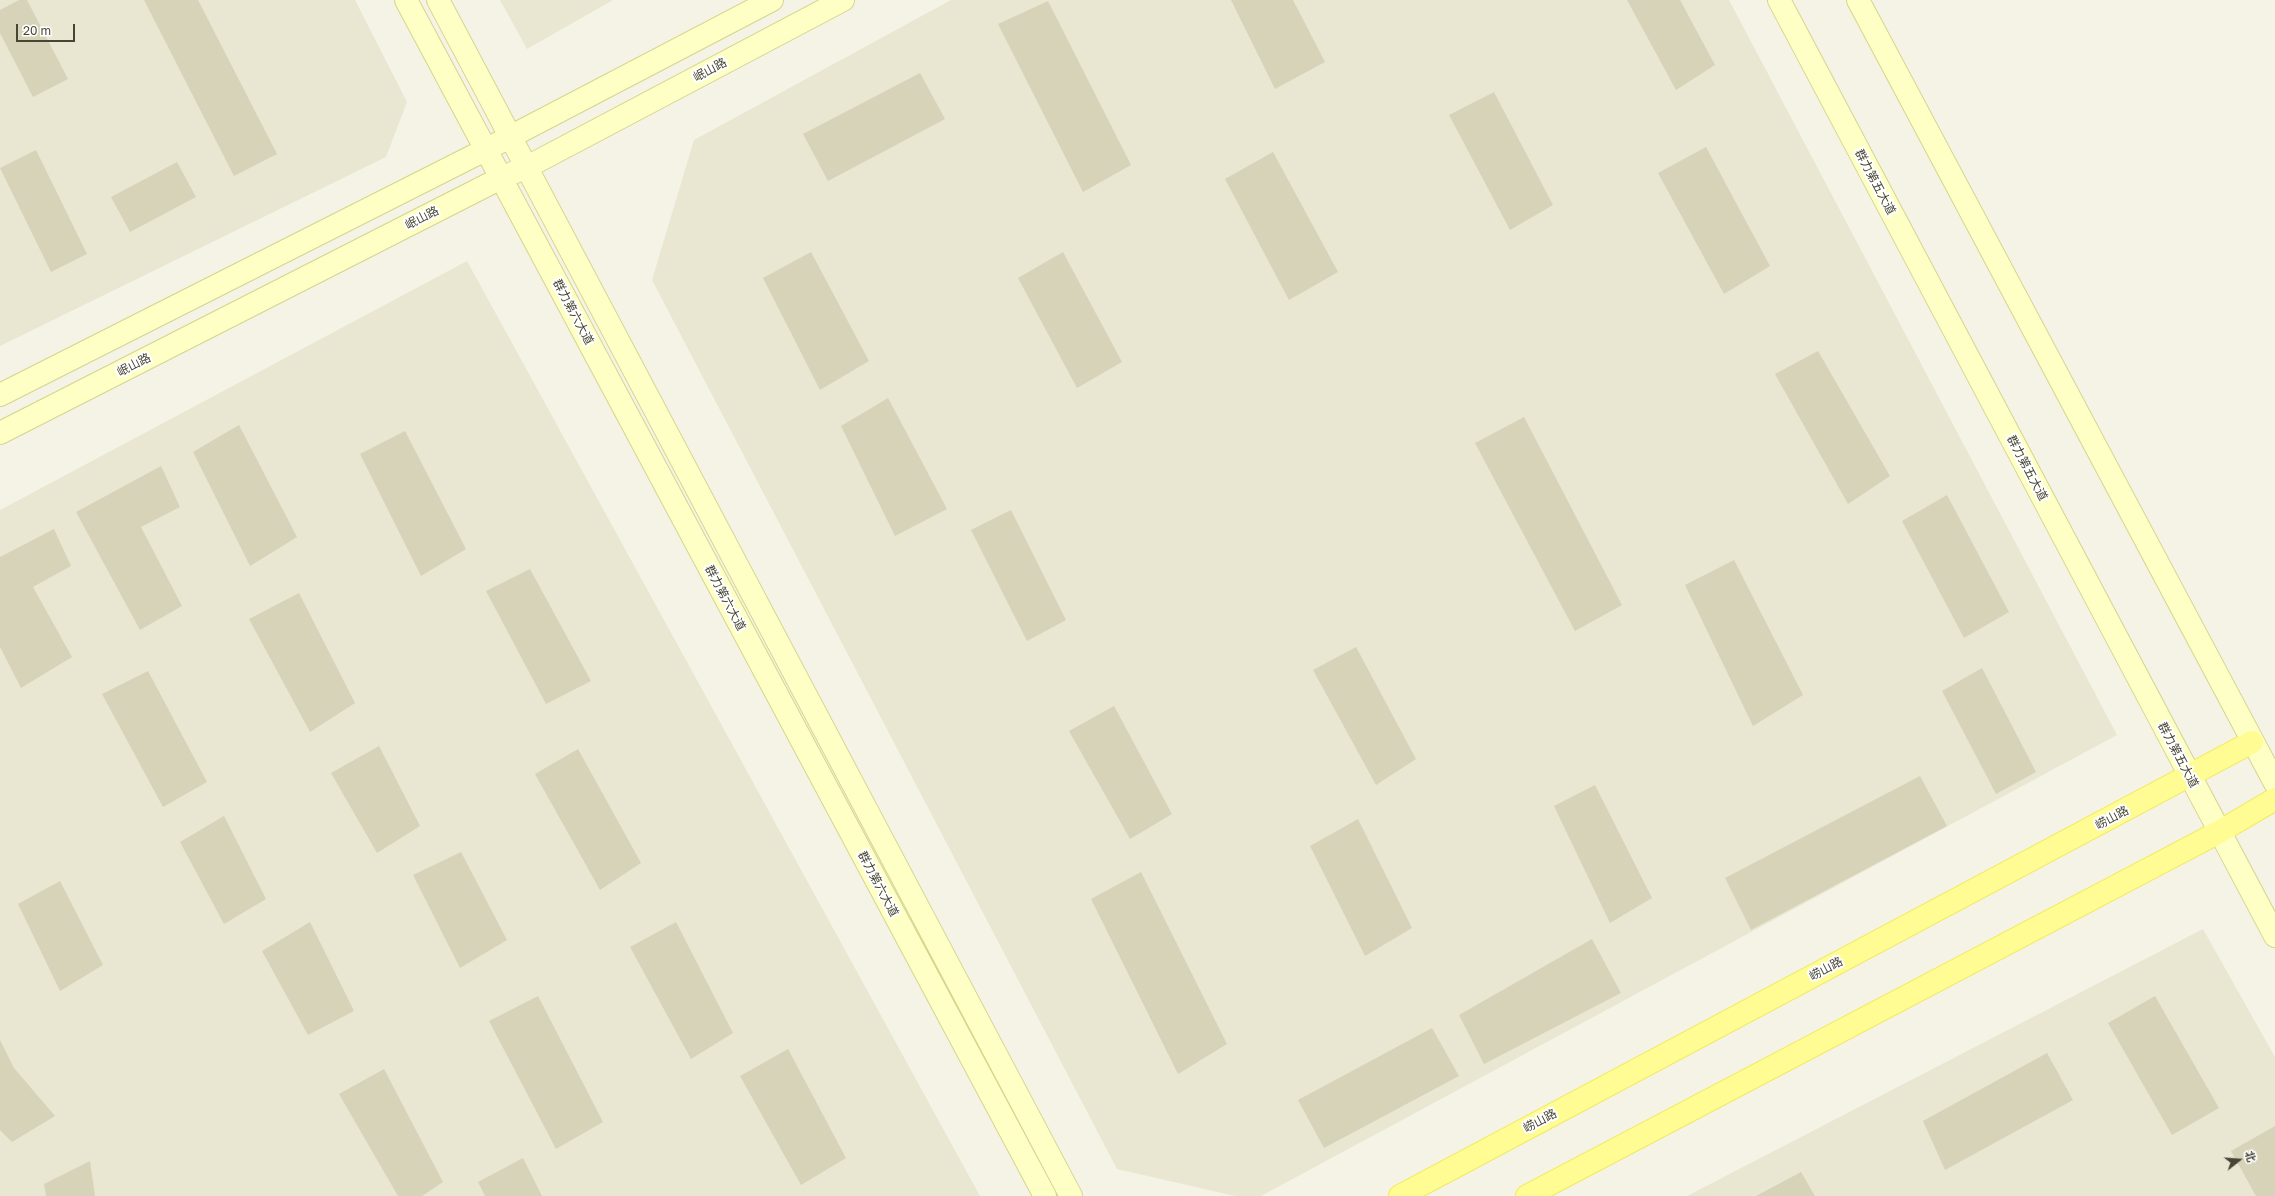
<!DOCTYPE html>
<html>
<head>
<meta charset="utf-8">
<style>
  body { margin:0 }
  #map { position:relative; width:2275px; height:1196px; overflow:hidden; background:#f4f3e5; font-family:"Golos Text","Noto Sans SC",sans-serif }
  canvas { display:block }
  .north { position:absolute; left:2219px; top:1140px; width:40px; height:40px; -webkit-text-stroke:3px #fff; paint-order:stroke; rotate:73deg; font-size:11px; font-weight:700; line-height:16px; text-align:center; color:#474534 }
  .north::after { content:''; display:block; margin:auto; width:14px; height:18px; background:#474534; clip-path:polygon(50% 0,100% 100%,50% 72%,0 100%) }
  .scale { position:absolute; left:16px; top:24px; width:59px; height:18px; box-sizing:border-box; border:2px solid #474534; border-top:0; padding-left:5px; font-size:12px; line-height:14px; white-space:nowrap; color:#474534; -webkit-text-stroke:3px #fff; paint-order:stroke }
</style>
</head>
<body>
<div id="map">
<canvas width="2275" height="1196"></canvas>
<div class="north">北</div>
<div class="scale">20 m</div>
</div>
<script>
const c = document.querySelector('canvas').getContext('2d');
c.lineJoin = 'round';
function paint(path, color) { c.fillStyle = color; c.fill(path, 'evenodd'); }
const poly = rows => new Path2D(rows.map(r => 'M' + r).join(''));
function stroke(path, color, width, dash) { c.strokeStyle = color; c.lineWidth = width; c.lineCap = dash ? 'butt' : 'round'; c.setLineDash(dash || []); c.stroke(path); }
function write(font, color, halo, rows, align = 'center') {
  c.font = font + ' "Golos Text","Noto Sans SC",sans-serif'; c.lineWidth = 4; c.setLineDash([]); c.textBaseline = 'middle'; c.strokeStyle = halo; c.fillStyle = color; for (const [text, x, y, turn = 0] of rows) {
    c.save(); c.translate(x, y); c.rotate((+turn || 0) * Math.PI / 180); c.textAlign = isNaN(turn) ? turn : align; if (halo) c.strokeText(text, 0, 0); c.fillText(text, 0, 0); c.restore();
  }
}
paint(poly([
  [0,0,355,0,407,102,386,157,0,346],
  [500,0,613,0,527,49],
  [951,0,1729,0,2117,735,1261,1196,1235,1196,1117,1169,652,280,694,140],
  [467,261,980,1196,0,1196,0,510],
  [2203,929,2275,1057,2275,1196,1687,1196]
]), '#e9e7d2');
paint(poly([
  [19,0,27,0,68,79,33,97,0,33,0,10],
  [144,0,198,0,277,154,234,176],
  [1231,0,1293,0,1325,62,1275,89],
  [1627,0,1680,0,1715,65,1676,90],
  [1048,1,1131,165,1083,192,998,24],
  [920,73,945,119,828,181,803,134],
  [1494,92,1553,205,1510,230,1449,115],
  [1706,147,1770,266,1724,294,1658,173],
  [36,150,87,254,51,272,0,168],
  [1273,152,1338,272,1289,300,1225,179],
  [177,162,196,197,130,232,111,197],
  [811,252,869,361,820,390,763,278],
  [1063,252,1122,362,1077,388,1018,278],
  [1818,351,1890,476,1848,504,1775,374],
  [888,398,947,509,895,536,841,426],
  [1524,417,1622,605,1575,631,1475,443],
  [239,425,297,537,250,566,193,452],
  [405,431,466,549,421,576,360,454],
  [161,466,180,507,141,527,182,606,140,630,76,512],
  [1947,495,2009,612,1964,638,1902,521],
  [1011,510,1066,620,1027,641,971,530],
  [54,529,71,566,33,587,72,657,21,688,0,647,0,557],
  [1734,560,1803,695,1753,726,1685,585],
  [530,569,591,681,546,704,486,591],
  [299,593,355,703,310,732,249,619],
  [1356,647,1416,759,1376,785,1313,670],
  [1982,668,2036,772,1996,794,1942,691],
  [148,671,207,782,163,807,102,694],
  [1114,706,1172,814,1130,839,1069,731],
  [379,746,420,826,377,853,331,773],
  [578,749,641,863,600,890,535,774],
  [1920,776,1947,826,1751,930,1725,878],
  [1595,785,1652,898,1610,923,1554,806],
  [224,816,266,899,224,924,180,842],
  [1358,819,1412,928,1365,956,1310,846],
  [461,852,507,940,460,968,413,875],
  [1141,872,1227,1044,1178,1074,1091,899],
  [60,881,103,965,60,991,18,904],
  [310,922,354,1011,308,1035,262,951],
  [676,922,733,1033,691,1059,630,947],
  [1592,939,1621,993,1484,1064,1459,1015],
  [538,996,603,1122,556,1149,489,1021],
  [2155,996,2219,1108,2172,1135,2108,1023],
  [1432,1028,1459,1076,1324,1148,1298,1100],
  [0,1040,14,1068,55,1116,12,1142,0,1130],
  [788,1049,846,1158,801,1185,740,1076],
  [2047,1053,2073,1100,1945,1170,1923,1121],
  [384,1069,443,1182,422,1196,398,1196,339,1094],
  [2275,1126,2275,1196,2256,1196,2231,1151],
  [523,1158,542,1196,485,1196,478,1182],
  [90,1161,95,1196,46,1196,44,1184],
  [1801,1172,1815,1196,1756,1196]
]), '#d7d3b9');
const secondary = poly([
  [406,0,1045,1196],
  [438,0,1071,1196],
  [1779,0,2275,936],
  [1858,0,2275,783],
  [0,395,485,150,772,0],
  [0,433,501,178,527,167,843,0]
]);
const primary = poly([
  [1400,1196,2252,742],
  [1527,1196,2219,832,2275,799]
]);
stroke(secondary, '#d5d58e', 24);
stroke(primary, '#f0e957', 24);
stroke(secondary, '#feffc4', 22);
stroke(primary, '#fffc93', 22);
write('12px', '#474534', '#fff', [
  ["岷山路",710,70,-28],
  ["群力第五大道",1875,182,62],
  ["岷山路",422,218,-27],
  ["群力第六大道",573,312,62],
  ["岷山路",134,365,-27],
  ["群力第五大道",2027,468,62],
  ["群力第六大道",725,598,62],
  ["群力第五大道",2178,755,62],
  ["崂山路",2112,818,-28],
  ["群力第六大道",878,884,62],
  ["崂山路",1826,969,-28],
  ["崂山路",1540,1121,-28]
]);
</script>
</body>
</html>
